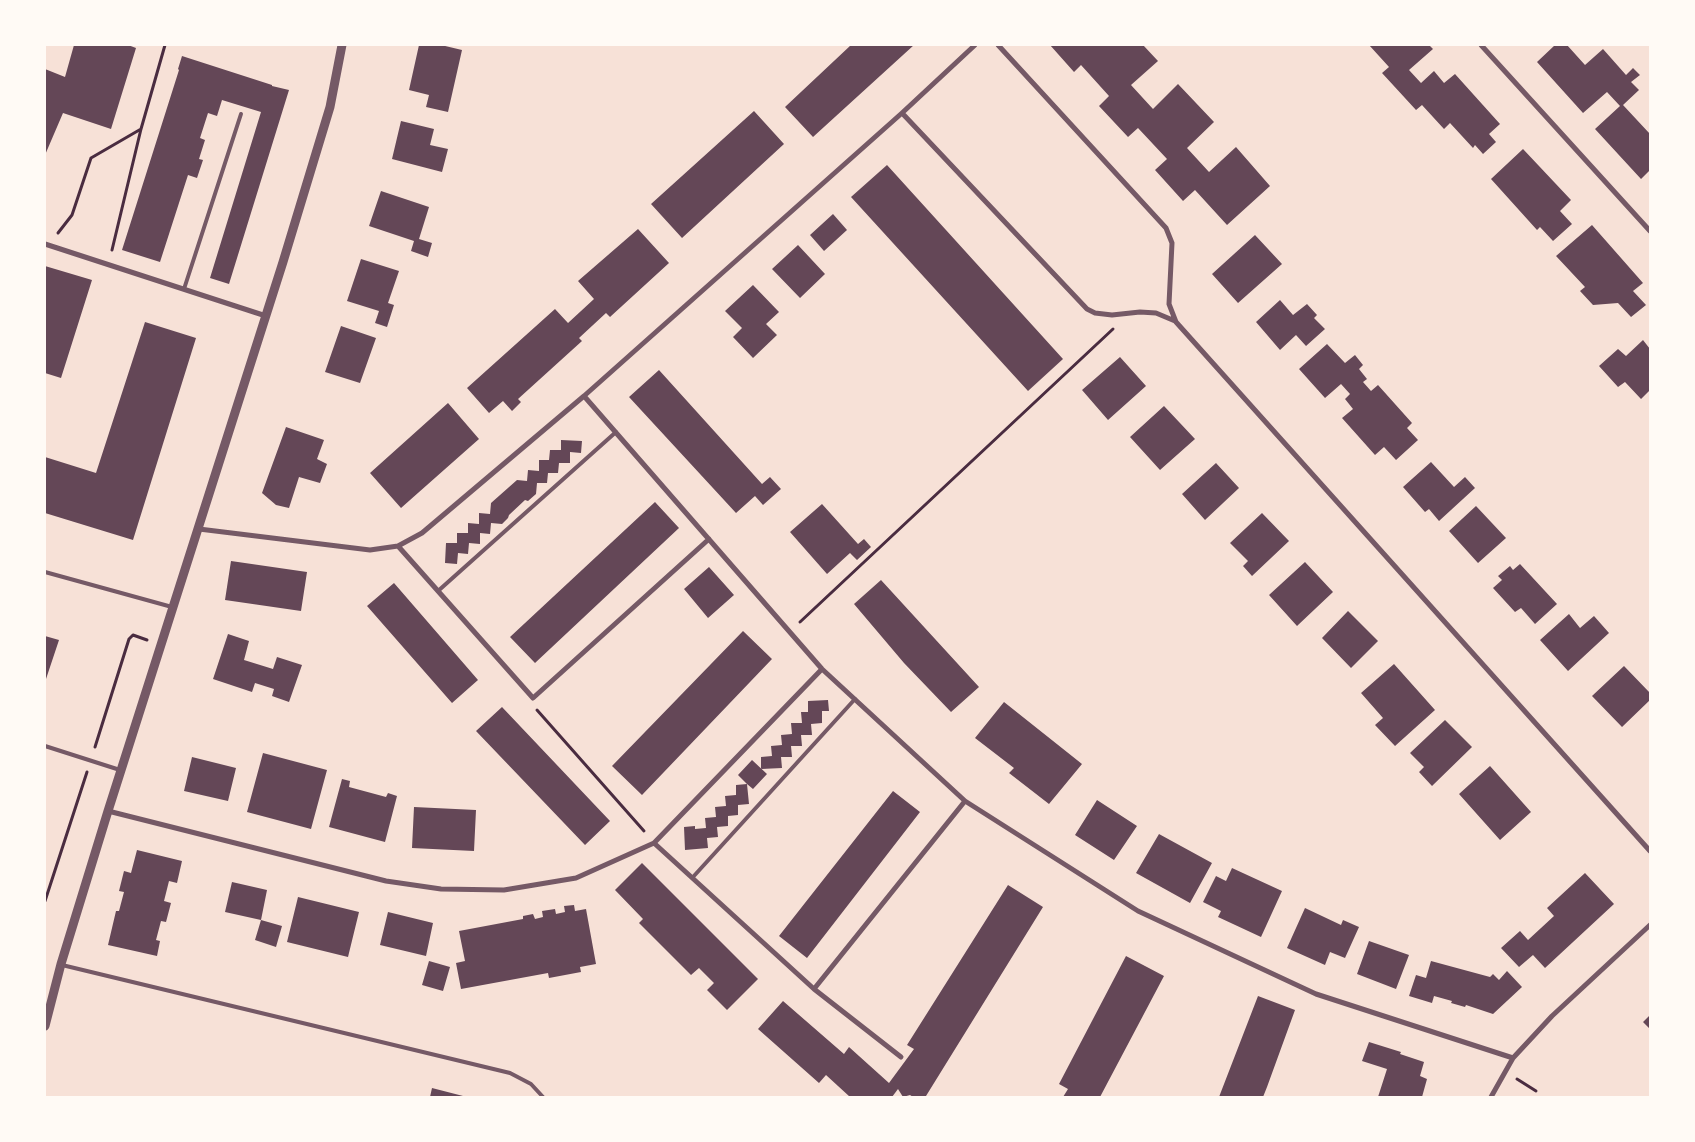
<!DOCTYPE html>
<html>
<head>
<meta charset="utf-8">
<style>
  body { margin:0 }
  #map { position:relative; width:1695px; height:1142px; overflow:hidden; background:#f7e1d7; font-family:"Titillium Web",sans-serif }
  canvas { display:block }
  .frame { position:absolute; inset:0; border:46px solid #fffaf5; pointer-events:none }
</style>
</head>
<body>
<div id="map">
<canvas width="1695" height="1142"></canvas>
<div class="frame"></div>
</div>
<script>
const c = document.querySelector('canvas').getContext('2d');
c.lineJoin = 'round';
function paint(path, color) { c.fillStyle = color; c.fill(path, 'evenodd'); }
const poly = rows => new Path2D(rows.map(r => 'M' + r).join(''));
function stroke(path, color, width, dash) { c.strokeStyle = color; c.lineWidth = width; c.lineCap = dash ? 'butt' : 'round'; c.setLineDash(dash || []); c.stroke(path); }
paint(poly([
  [74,45,128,45,136,48,111,129,63,113,45,155,45,69,65,77],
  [419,45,441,45,462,50,448,112,426,107,429,95,409,90],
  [851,45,914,45,813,137,785,107],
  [1050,45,1143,45,1158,61,1131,85,1153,109,1178,84,1214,122,1187,148,1209,172,1236,147,1270,186,1227,225,1195,190,1183,201,1155,170,1167,159,1138,128,1128,137,1099,106,1109,96,1081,65,1074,72],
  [1369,45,1429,45,1433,49,1409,70,1421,83,1434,71,1444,83,1455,74,1500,124,1489,134,1496,142,1483,154,1475,145,1473,148,1450,123,1444,129,1422,105,1416,110,1382,73,1389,67],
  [1555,45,1567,45,1585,65,1603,49,1626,75,1633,68,1640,75,1631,82,1639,90,1623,105,1650,134,1650,170,1641,179,1595,129,1620,106,1607,92,1583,113,1537,62],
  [182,56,272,85,272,86,289,90,229,284,210,278,261,112,222,100,217,116,208,113,200,138,205,140,199,159,203,160,197,178,188,175,160,262,122,250,179,70,178,69],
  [754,111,784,144,682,238,651,204],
  [401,121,434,129,430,145,448,149,442,172,392,159],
  [1523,149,1571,200,1560,211,1572,224,1553,241,1540,227,1537,230,1491,179],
  [887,165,1063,359,1028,391,851,197],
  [381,191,429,207,419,239,432,243,428,257,411,251,414,241,369,226],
  [833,214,847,230,824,251,810,235],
  [1592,225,1643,283,1633,291,1646,305,1631,317,1618,303,1593,305,1580,291,1585,287,1556,256],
  [638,229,669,263,610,317,606,313,579,338,582,341,518,399,521,402,512,411,503,401,489,413,467,388,555,309,568,323,594,299,578,281],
  [1255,235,1282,264,1238,303,1212,274],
  [798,245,825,274,800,298,772,269],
  [361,259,399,271,388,303,394,305,387,327,375,323,379,311,347,301],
  [45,266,92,280,61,378,45,373],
  [753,285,779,312,766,324,777,335,753,358,733,337,742,328,725,311],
  [1280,300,1293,315,1307,304,1317,315,1314,318,1325,329,1306,346,1296,335,1280,350,1256,322],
  [145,322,196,338,133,540,45,513,45,457,96,473],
  [341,326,376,338,360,383,325,372],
  [1643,340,1650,349,1650,390,1641,399,1625,382,1618,387,1599,366,1618,349,1626,356],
  [1327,344,1345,363,1355,355,1363,365,1359,369,1367,379,1363,382,1371,391,1378,385,1412,423,1407,428,1418,440,1396,460,1384,447,1375,455,1342,418,1353,409,1345,399,1350,394,1341,384,1325,398,1299,369],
  [1120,357,1146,386,1108,420,1082,390],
  [659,370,762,484,770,477,781,489,763,505,755,496,736,513,629,397],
  [448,403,479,439,401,508,370,473],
  [1164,406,1195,439,1160,470,1130,437],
  [286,427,324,440,317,459,327,464,320,483,299,477,289,508,276,505,262,493],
  [561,440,582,441,581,453,570,452,570,463,559,463,558,473,548,473,547,483,537,483,536,494,528,501,525,500,509,515,508,518,502,524,491,523,490,534,480,533,480,544,469,543,468,554,458,553,457,564,445,563,446,543,457,543,457,533,468,533,468,523,479,524,479,513,490,514,491,503,517,480,527,481,528,470,539,471,539,460,549,460,550,450,561,450],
  [1431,462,1454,487,1465,477,1475,488,1439,521,1429,509,1425,512,1403,487],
  [1216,463,1239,488,1205,520,1182,494],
  [655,502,679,528,535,663,510,637],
  [822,504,858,544,864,539,871,547,857,560,850,553,827,574,790,532],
  [1476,506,1506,538,1478,563,1449,531],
  [1262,513,1289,541,1252,576,1243,566,1248,561,1230,543],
  [231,561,307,572,301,611,225,600],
  [1305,562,1333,592,1297,626,1269,595],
  [1520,564,1557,604,1535,624,1521,608,1515,612,1493,588,1502,580,1498,576,1510,566,1513,570],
  [709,567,734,595,708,618,684,589],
  [881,580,979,687,951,712,904,663,854,604],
  [394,583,478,680,452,703,367,606],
  [1348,611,1378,641,1351,668,1322,638],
  [1569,614,1580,628,1594,616,1609,633,1568,671,1540,640],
  [743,631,772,659,642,795,612,766],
  [228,634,249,641,244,660,273,669,277,657,302,665,289,702,272,696,274,689,255,683,252,692,213,679],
  [45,636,59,640,45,682],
  [1394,664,1435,710,1395,746,1375,725,1383,718,1361,693],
  [1624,666,1650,693,1650,700,1622,727,1592,696],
  [828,700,829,711,822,711,822,723,811,724,812,735,801,735,802,746,791,746,792,757,781,757,782,768,761,769,761,757,772,756,771,746,782,745,781,735,792,734,791,723,802,723,801,712,808,712,808,701],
  [1004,702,1082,764,1049,804,1009,773,1014,768,975,738],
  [502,707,610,821,585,845,476,731],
  [1445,720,1472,747,1432,786,1419,772,1424,767,1410,753],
  [263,753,327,770,311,829,247,812],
  [192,757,236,768,228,801,184,791],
  [752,760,767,774,753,789,747,784,749,804,738,805,738,815,728,816,728,826,717,827,718,837,707,838,708,848,685,850,684,827,695,826,695,829,706,828,705,818,716,817,715,807,726,806,725,796,736,795,736,785,747,784,738,775],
  [1490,766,1531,812,1500,840,1459,794],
  [342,779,350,781,349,787,386,797,388,793,397,796,385,842,329,827],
  [893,791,920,812,807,958,779,936],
  [1097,800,1137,826,1114,860,1075,835],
  [414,807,476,810,474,851,412,848],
  [1159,834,1212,863,1190,903,1136,873],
  [137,850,182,861,177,883,169,881,164,901,171,903,166,922,161,921,156,940,160,941,157,956,108,945,116,911,119,911,124,892,119,891,124,871,131,873],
  [642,863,758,979,727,1010,707,990,714,983,699,968,691,975,639,923,643,919,615,890],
  [1232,868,1282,891,1261,937,1218,917,1221,911,1203,902,1216,876,1226,881],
  [1585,873,1614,904,1545,968,1533,955,1519,967,1501,948,1520,931,1528,940,1554,916,1547,908],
  [232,882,267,890,261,920,282,926,276,947,255,940,261,920,225,912],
  [1008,885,1043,907,926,1096,913,1097,910,1095,903,1097,898,1089,892,1097,850,1097,826,1075,819,1083,758,1029,783,1001,844,1054,849,1047,889,1083,914,1049,907,1045],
  [298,897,359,912,348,957,287,942],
  [574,905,575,911,586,909,596,964,580,967,581,972,549,978,548,973,461,989,456,963,465,961,459,931,523,919,523,916,533,914,535,919,543,917,542,911,555,909,556,914,565,912,564,906],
  [1305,908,1341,925,1343,920,1359,927,1345,958,1330,952,1325,965,1287,948],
  [388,912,433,923,426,956,380,945],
  [1369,941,1409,955,1396,989,1357,974],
  [1126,956,1164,976,1100,1097,1063,1097,1068,1089,1059,1084],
  [429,961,450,967,443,991,422,985],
  [1431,961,1490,977,1493,974,1499,980,1507,971,1522,987,1493,1014,1466,1005,1465,1007,1451,1003,1452,1001,1434,996,1432,1003,1409,996,1416,975,1426,978],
  [1258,996,1295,1010,1267,1087,1263,1097,1219,1097],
  [1650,1015,1650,1029,1643,1022],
  [1369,1042,1401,1052,1400,1054,1424,1062,1420,1076,1427,1079,1422,1097,1378,1097,1387,1069,1362,1061],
  [432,1088,463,1096,463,1097,430,1097]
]), '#644757');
stroke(poly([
  [58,233,72,215,91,158,141,129],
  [112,250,141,129,165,45],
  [800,622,1113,329],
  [537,710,644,831],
  [95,747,129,639,133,635,147,640],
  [45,901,87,772],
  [1517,1079,1536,1091]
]), '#4a2c40', 3);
stroke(poly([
  [184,289,241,114],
  [45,572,172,607],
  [438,591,616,432],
  [45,746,120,770],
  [693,877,855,699],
  [62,965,510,1073,531,1084,543,1097]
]), '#755966', 4);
stroke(poly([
  [998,45,1166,228,1172,243,1169,304,1176,322,1650,851],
  [1481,45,1650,231],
  [902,113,1087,309,1095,313,1112,315,1140,312,1156,313,1175,321],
  [45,244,266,316],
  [584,396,822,669,965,801,1138,911,1316,994,1513,1058],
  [199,529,370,550,398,546,422,533,584,396,902,113,975,45],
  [398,546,533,698,709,539],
  [108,811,386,881,441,889,504,890,576,878,654,843,822,669],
  [654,843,814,989,901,1057],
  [814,989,965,801],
  [1491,1097,1513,1058,1552,1016,1650,925]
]), '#755966', 5);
stroke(poly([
  [45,1026,61,964,108,811,283,262,330,107,342,45]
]), '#755966', 9);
</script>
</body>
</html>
